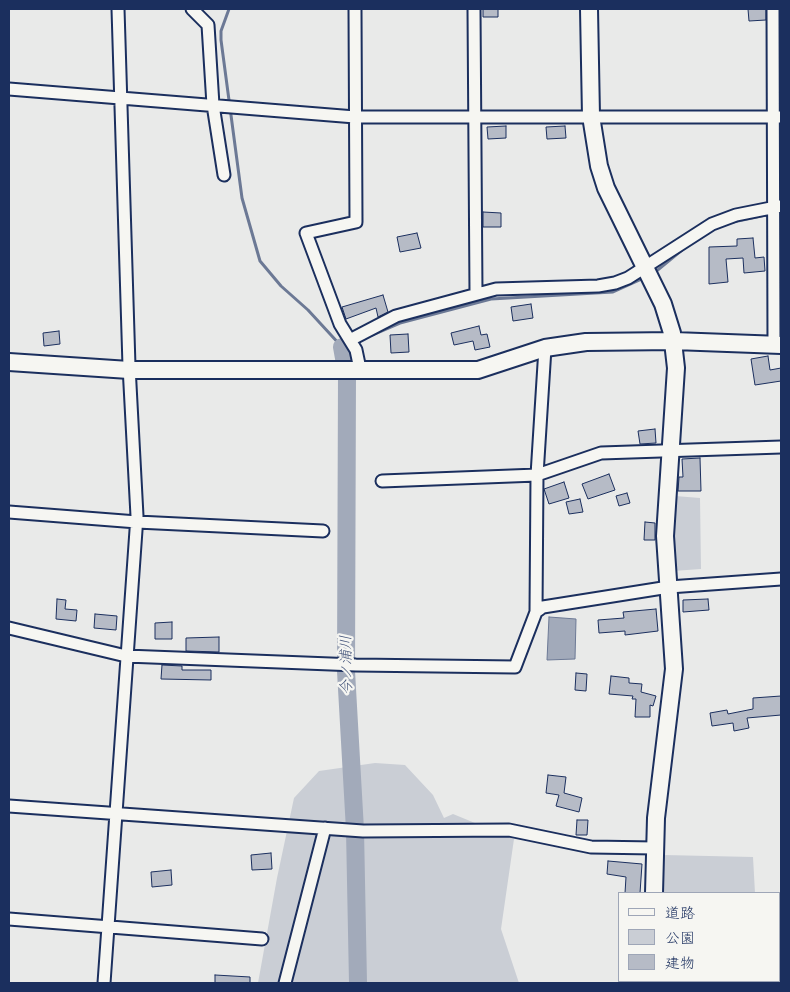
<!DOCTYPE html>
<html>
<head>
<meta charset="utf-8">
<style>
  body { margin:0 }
  #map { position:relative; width:790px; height:992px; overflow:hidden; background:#e9eae9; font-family:"Balsamiq Sans","Klee One",sans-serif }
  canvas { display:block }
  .frame { position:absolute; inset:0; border:10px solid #1b2f5e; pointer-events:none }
  .legend { position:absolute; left:618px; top:892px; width:162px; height:90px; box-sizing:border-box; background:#f6f6f2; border:1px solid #9ea6b7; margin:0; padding:6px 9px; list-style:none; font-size:15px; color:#1b2f5e }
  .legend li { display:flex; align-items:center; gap:10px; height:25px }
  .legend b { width:25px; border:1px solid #9ea6b7 }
</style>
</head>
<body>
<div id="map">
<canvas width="790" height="992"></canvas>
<div class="frame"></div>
<ul class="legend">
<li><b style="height:6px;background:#f6f6f2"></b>道路</li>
<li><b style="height:14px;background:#caced5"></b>公園</li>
<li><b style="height:14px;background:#b6bbc6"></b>建物</li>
</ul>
</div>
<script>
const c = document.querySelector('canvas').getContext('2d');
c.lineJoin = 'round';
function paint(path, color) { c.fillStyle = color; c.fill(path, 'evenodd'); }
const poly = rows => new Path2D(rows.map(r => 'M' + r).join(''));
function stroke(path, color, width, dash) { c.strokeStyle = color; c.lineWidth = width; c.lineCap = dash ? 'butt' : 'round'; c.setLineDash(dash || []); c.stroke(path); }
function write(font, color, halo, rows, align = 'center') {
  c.font = font + ' "Balsamiq Sans","Klee One",sans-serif'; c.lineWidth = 4.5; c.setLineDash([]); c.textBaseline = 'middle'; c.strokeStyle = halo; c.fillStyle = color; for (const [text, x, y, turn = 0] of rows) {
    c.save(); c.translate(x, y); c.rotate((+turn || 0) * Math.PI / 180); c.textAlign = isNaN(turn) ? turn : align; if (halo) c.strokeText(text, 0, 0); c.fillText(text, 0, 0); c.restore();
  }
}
paint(poly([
  [675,496,700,498,701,569,673,571],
  [375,763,405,765,433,795,444,818,453,814,514,839,501,929,519,983,258,983,277,878,294,798,319,771],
  [664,855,753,857,755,893,661,893],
  [779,932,781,933,781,983,660,983,659,981,779,981]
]), '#caced5');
const water = poly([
  [549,617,576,619,575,659,547,660,549,617]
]);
paint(water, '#a2aaba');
stroke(water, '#6c7995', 1);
stroke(poly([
  [229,9,221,31,221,40,242,198,260,261,281,286,308,310,342,347,350,344],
  [733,222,771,214],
  [654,273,682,250],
  [372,335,400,323,491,299,613,292,644,278]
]), '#6c7995', 3);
stroke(poly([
  [342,347,347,375,346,671,355,830,358,983]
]), '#a2aaba', 18);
const building = poly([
  [483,9,498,9,498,17,483,17,483,9],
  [748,9,766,9,766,20,749,21,748,9],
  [506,126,506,138,488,139,487,127,506,126],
  [565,126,566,138,547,139,546,127,565,126],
  [483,212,501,213,501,227,483,227,483,212],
  [417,233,421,248,400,252,397,237,417,233],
  [753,238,755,258,764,257,765,271,744,273,743,258,726,259,728,282,709,284,709,247,737,246,737,239,753,238],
  [383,295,388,312,378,317,376,308,346,319,342,307,383,295],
  [531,304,533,318,513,321,511,307,531,304],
  [479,326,481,335,487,334,490,347,475,350,473,341,454,345,451,333,479,326],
  [59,331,60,344,44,346,43,333,59,331],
  [408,334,409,352,391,353,390,335,408,334],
  [768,356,770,370,781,368,781,381,755,385,751,359,768,356],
  [655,429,656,443,640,444,638,431,655,429],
  [700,458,701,491,678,491,679,477,683,477,682,459,700,458],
  [609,474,615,490,588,499,582,484,609,474],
  [564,482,569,498,549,504,544,489,564,482],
  [627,493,630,503,619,506,616,496,627,493],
  [580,499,583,512,569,514,566,502,580,499],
  [645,522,655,523,655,540,644,540,645,522],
  [57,599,66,600,65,609,77,610,76,621,56,619,57,599],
  [708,599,709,610,683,612,683,600,708,599],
  [656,609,658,631,625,635,625,631,599,633,598,620,624,618,623,612,656,609],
  [95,614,117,616,116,630,94,628,95,614],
  [172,622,172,639,155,639,155,623,172,622],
  [219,637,219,652,186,651,186,638,219,637],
  [162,665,182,666,182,670,211,670,211,680,161,679,162,665],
  [576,673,587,674,586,691,575,690,576,673],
  [611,676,629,678,629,683,642,684,641,692,656,696,653,706,650,705,650,717,635,717,636,699,632,699,633,696,609,694,611,676],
  [781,696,781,715,747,718,749,728,734,731,733,723,712,726,710,713,727,710,728,714,753,709,753,698,781,696],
  [548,775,566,777,564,793,582,798,579,812,556,806,559,795,546,793,548,775],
  [577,820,588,820,587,835,576,835,577,820],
  [271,853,272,869,252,870,251,855,271,853],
  [608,861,642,864,640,893,625,893,626,877,607,874,608,861],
  [171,870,172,885,152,887,151,872,171,870],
  [215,975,250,977,250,983,215,983,215,975]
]);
paint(building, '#b6bbc6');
stroke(building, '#1b2f5e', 1);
const street = poly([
  [192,9,208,25,213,105,224,175],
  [355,9,356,222,306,233,340,324,356,350,360,369],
  [474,9,476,293],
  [773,9,774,344],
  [9,89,355,117,781,117],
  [350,340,396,316,496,289,598,286,615,283,628,278,712,224,736,215,781,206],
  [382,481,537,475,601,453,781,447],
  [9,512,137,522,323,531],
  [536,612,537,475,545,348],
  [9,628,126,656,356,665,515,667,536,612,543,607,669,587,781,579],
  [9,806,363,831,509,830,591,847,655,848],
  [9,919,262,939],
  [104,983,137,516,129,366,118,9],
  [285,983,325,828]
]);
const secondary = poly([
  [589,9,591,116,599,166,606,188,663,304,672,333,676,368,665,536,674,669,656,818,654,893],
  [9,362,129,370,478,370,545,348,586,342,674,341,781,345],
  [655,981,655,983]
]);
stroke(street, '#1b2f5e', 15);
stroke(secondary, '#1b2f5e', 20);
stroke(street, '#f6f6f2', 11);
stroke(secondary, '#f6f6f2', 16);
write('italic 15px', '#44547a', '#f6f6f2', [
  ["今ノ浦川",347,665,-91]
]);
</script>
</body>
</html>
